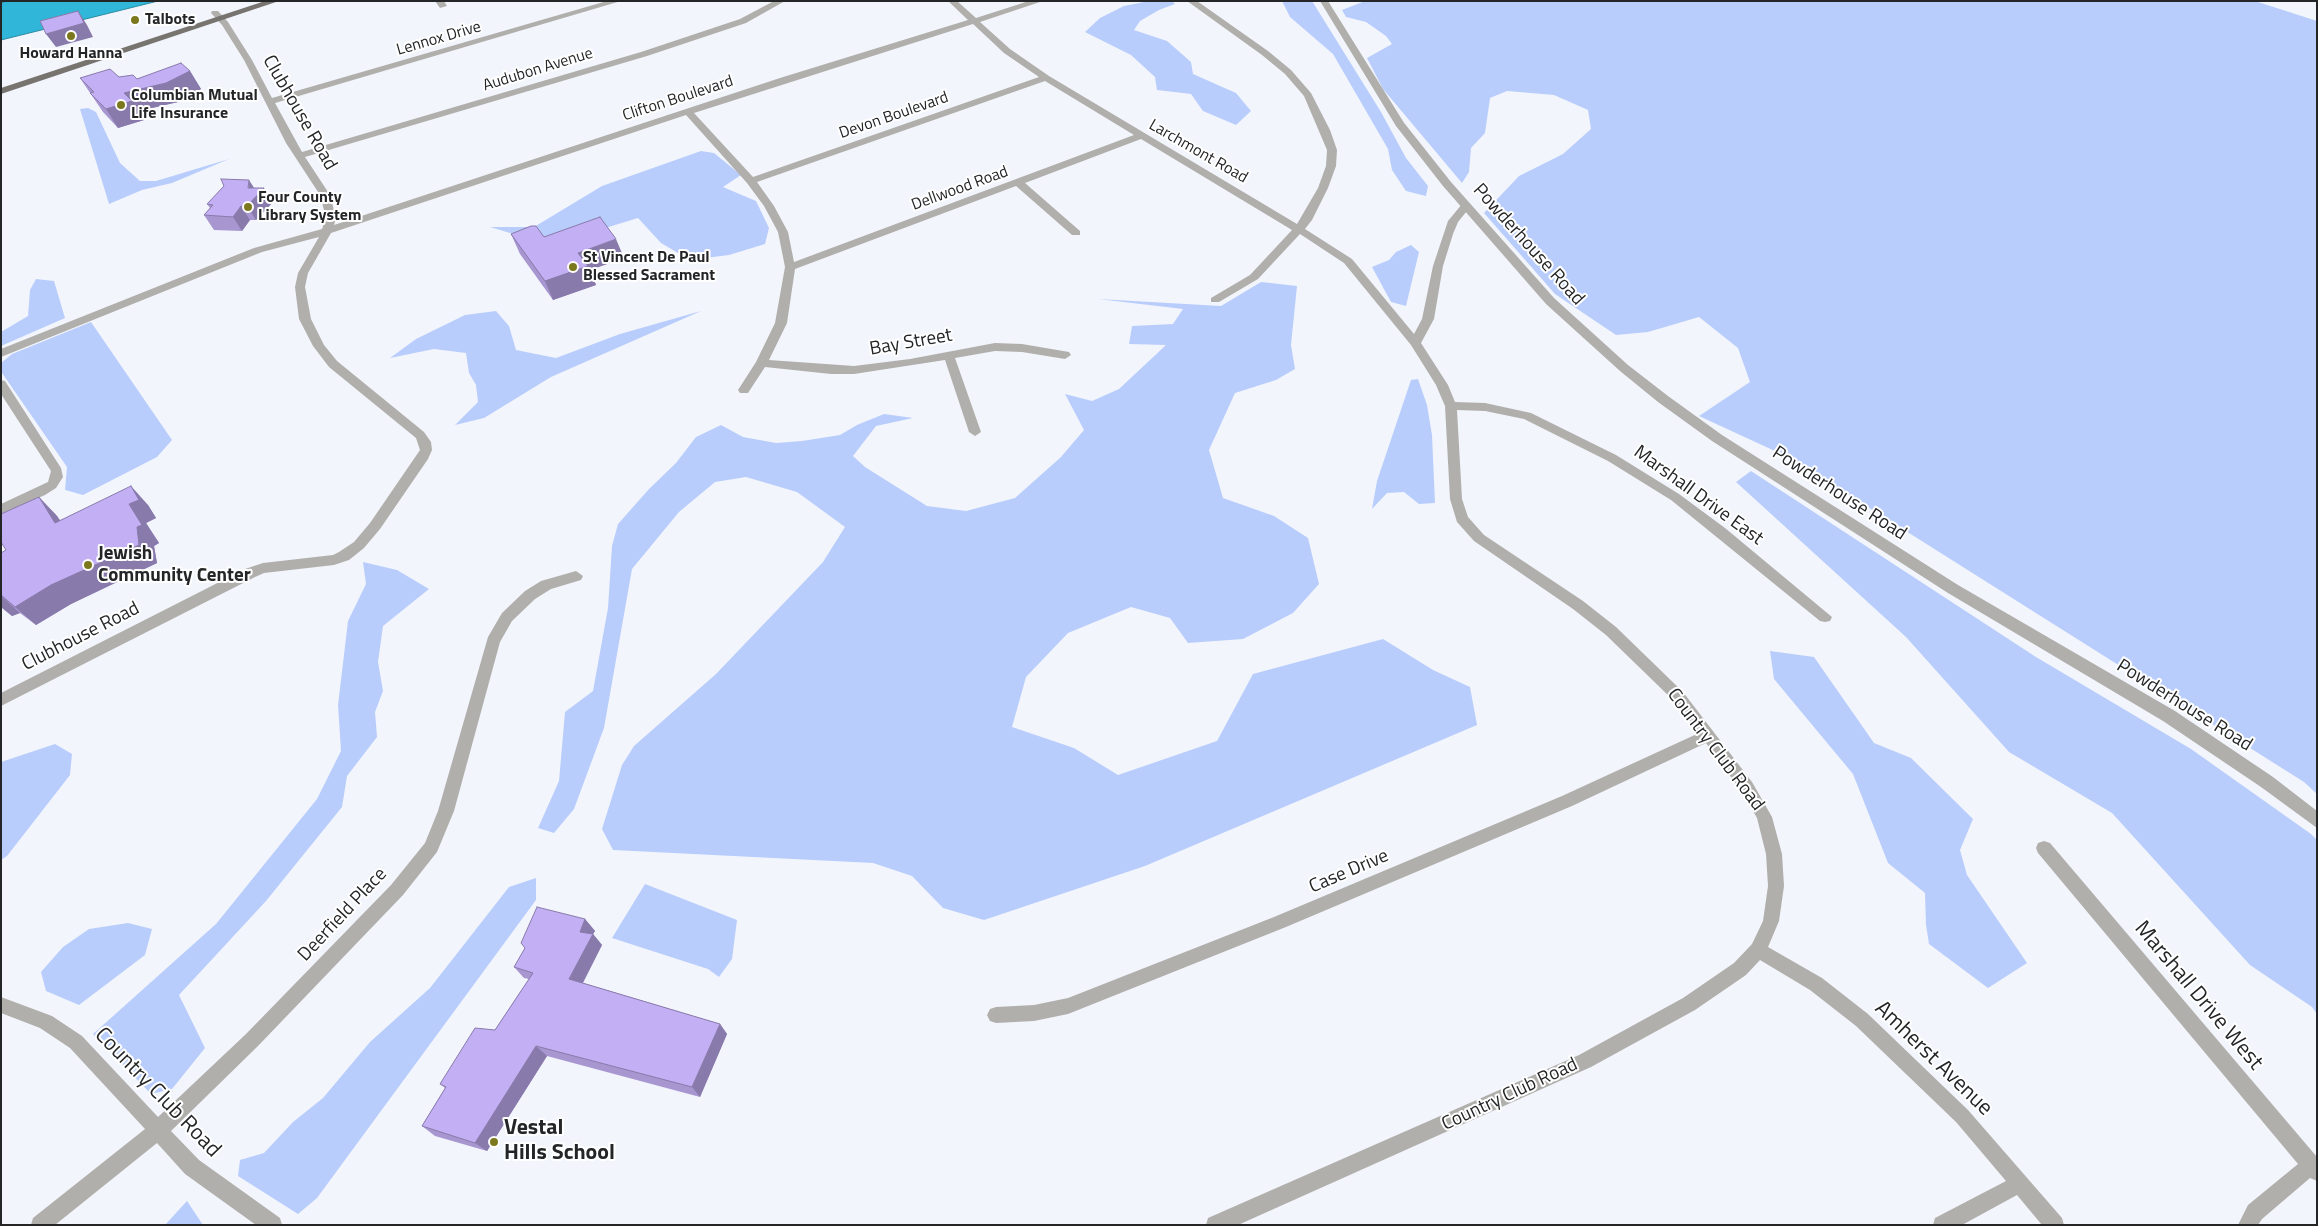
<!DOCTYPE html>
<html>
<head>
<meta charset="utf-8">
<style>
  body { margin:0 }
  #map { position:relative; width:2318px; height:1226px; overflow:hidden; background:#f2f5fc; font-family:"Titillium Web",sans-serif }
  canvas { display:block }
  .frame { position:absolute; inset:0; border:2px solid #242527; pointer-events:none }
</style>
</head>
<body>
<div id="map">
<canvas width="2318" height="1226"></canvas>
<div class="frame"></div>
</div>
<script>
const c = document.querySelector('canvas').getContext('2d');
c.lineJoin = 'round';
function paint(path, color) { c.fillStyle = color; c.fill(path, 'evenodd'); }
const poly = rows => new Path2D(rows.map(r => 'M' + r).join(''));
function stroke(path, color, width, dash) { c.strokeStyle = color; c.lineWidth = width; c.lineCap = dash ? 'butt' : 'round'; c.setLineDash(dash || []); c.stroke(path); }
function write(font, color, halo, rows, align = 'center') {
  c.font = font + ' "Titillium Web",sans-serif'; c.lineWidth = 4; c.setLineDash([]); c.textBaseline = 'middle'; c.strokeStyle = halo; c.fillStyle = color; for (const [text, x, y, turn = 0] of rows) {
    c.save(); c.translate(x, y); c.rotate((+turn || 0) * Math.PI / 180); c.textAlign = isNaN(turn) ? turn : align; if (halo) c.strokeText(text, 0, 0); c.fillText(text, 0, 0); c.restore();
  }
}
paint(poly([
  [1149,1,1172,1,1175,4,1159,10,1140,21,1134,30,1167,41,1191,62,1193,74,1236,93,1251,111,1236,125,1203,111,1191,94,1157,90,1155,77,1131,55,1085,32,1100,18,1124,6],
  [1282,1,1312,1,1381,112,1406,158,1428,186,1426,196,1406,191,1392,170,1388,149,1333,54,1290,17],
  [1365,1,2255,1,2317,21,2317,794,2304,782,1790,458,1699,416,1750,382,1738,348,1699,317,1648,332,1616,335,1555,294,1484,213,1519,176,1563,154,1591,129,1588,110,1554,95,1507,91,1490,98,1485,133,1471,148,1469,172,1462,183,1383,89,1367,58,1392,44,1386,36,1366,22,1346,17,1342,10],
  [88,108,96,112,120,163,140,181,156,181,229,159,172,183,142,190,109,204,80,109],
  [701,151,714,153,741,175,723,187,756,201,769,228,765,244,729,255,690,260,661,243,638,218,573,238,520,236,490,227,534,227,602,186],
  [1411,245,1419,252,1406,306,1391,302,1372,267,1389,260,1396,252],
  [36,279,54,281,65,318,1,346,1,332,28,316,30,290],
  [1261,282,1297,286,1291,345,1295,369,1276,380,1235,393,1209,450,1223,498,1274,516,1308,538,1319,584,1293,613,1243,639,1188,643,1170,618,1131,607,1068,633,1026,677,1012,727,1074,748,1118,775,1217,741,1253,674,1383,639,1433,670,1470,687,1477,725,1145,866,984,920,943,908,912,876,873,863,613,850,602,829,622,765,634,746,716,674,823,562,845,527,797,492,746,477,715,482,679,512,632,569,604,728,574,809,554,833,538,828,559,781,565,712,593,691,608,608,612,546,618,524,649,489,676,463,696,437,721,425,743,437,776,443,802,441,840,435,857,425,884,414,913,418,876,426,853,456,865,467,927,506,966,511,1015,498,1061,457,1084,430,1065,394,1092,401,1119,389,1166,345,1129,344,1132,326,1173,324,1183,309,1098,299,1221,306],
  [496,311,509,326,516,350,556,358,620,334,701,311,551,377,484,418,455,425,478,402,476,385,469,373,466,353,434,349,390,358,416,339,465,315],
  [91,322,172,440,157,457,83,495,65,490,67,467,2,373,1,363,12,354],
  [1418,379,1427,405,1432,435,1435,503,1419,504,1404,492,1387,493,1372,509,1377,481,1411,380],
  [1751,471,2036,657,2191,749,2311,834,2317,840,2317,1014,2312,1007,2250,965,2112,813,2009,752,1906,637,1736,482],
  [363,562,397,570,429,589,383,626,378,662,383,691,375,712,377,737,347,776,342,807,266,901,179,995,205,1048,172,1089,151,1094,93,1034,216,924,317,799,341,751,338,705,348,621,366,584],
  [1770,651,1814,657,1874,743,1911,758,1973,819,1960,850,1967,875,2027,963,1988,988,1929,944,1926,925,1925,893,1888,863,1853,774,1774,679],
  [55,744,72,754,70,775,7,856,1,860,1,762],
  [536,878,536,900,317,1198,298,1214,238,1176,240,1160,264,1153,293,1122,323,1098,370,1042,430,988,509,887],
  [645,884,737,920,732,959,719,977,708,969,612,938],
  [128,923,152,929,145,955,79,1005,46,991,41,972,63,947,89,929],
  [187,1201,203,1225,165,1225]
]), '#b9cdfc');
const water = poly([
  [7,1,158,1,1,40,1,3,7,1]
]);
paint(water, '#2fb6d8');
stroke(water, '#2c8aa3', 1);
paint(poly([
  [435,1,444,1,447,6,440,8,435,1],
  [607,1,621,1,275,103,302,152,641,52,740,19,774,1,785,1,746,23,647,56,305,157,330,195,336,218,334,225,780,78,968,20,948,1,957,1,976,18,1029,1,1043,1,980,22,1010,49,1049,76,1297,224,1318,188,1326,166,1327,150,1304,96,1285,74,1262,55,1187,1,1197,1,1268,51,1291,70,1311,93,1330,130,1337,150,1336,166,1328,188,1312,220,1305,229,1352,259,1414,334,1422,319,1433,266,1448,221,1462,204,1470,204,1471,206,1458,222,1453,234,1443,266,1434,319,1421,343,1448,385,1455,402,1485,403,1531,413,1616,455,1679,494,1725,528,1832,617,1830,621,1825,622,1820,621,1671,500,1608,461,1524,419,1485,411,1457,410,1462,499,1468,517,1484,535,1583,601,1616,627,1683,692,1752,782,1772,817,1782,854,1784,886,1779,921,1768,947,1822,978,1868,1014,1968,1110,2062,1218,2064,1225,2042,1225,2017,1195,1962,1225,1933,1225,1935,1218,2006,1181,1956,1122,1856,1026,1810,990,1760,960,1746,975,1695,1010,1591,1067,1238,1225,1206,1225,1208,1218,1579,1055,1683,998,1734,963,1752,944,1763,921,1768,886,1766,854,1757,818,1742,792,1706,743,1572,806,1286,927,1068,1014,1034,1021,996,1023,990,1021,987,1015,990,1009,996,1007,1034,1005,1068,998,1274,917,1562,796,1699,733,1673,700,1606,635,1573,609,1474,541,1457,522,1450,499,1445,406,1436,385,1411,345,1344,263,1300,234,1258,279,1219,302,1211,302,1211,298,1250,275,1292,230,1141,139,1025,183,1080,231,1080,235,1072,235,1016,186,795,269,787,323,769,360,854,366,910,359,995,343,1022,344,1069,352,1071,355,1065,359,1022,352,995,351,955,358,981,432,975,436,969,432,945,360,854,374,831,374,765,367,748,393,740,393,738,390,756,362,775,323,785,267,778,232,764,206,747,183,686,115,331,233,308,273,305,287,311,319,324,345,337,361,424,432,431,442,432,450,428,459,380,529,364,548,349,560,334,565,264,573,255,577,1,706,1,693,245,569,263,563,333,555,339,552,354,542,370,523,420,450,416,438,329,367,313,346,299,319,295,287,298,273,319,237,262,252,1,357,1,349,254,248,322,229,326,218,320,195,286,143,244,60,222,25,211,13,212,11,218,11,228,22,252,60,272,98,607,1],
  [973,24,1004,53,1039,77,753,177,694,113,973,24],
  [1045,81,1134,135,794,262,788,232,774,206,757,182,1045,81],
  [1320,1,1328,1,1406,126,1404,128,1396,126,1320,1],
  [1,380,5,381,61,468,63,477,56,488,45,495,1,514,1,504,48,482,51,471,1,394,1,380],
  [576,571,583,576,581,580,551,589,535,599,512,621,500,642,454,811,437,852,403,895,258,1046,171,1131,199,1160,280,1218,282,1225,256,1225,185,1174,157,1143,55,1225,31,1225,33,1218,145,1129,70,1048,40,1028,1,1013,1,997,52,1016,82,1036,158,1117,246,1034,391,885,425,843,438,811,488,637,502,613,525,591,541,581,576,571],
  [2044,841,2050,843,2317,1157,2317,1181,2310,1178,2262,1219,2258,1225,2238,1225,2248,1205,2298,1164,2038,853,2036,848,2038,843,2044,841]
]), '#b1afac');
paint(poly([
  [1401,123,1405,124,1451,182,1554,298,1628,365,1668,396,1722,435,1958,585,2175,711,2273,777,2317,811,2317,828,2261,787,2163,721,1948,593,1712,441,1658,402,1620,371,1546,304,1443,186,1396,126,1401,123]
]), '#b1afac');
paint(poly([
  [265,1,279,1,1,94,1,88,265,1]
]), '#777470');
paint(poly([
  [190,71,201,89,178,102,139,111,144,120,118,128,103,112,80,78,119,77,137,79],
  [273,202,256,220,250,220,242,231,214,230,204,215,210,208,207,204],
  [511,234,544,237,624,258,590,270,596,285,553,300,520,254],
  [39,497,57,516,60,520,148,505,156,518,146,523,159,543,154,546,157,563,71,604,36,625,20,613,12,616,1,607,6,550],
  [585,919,595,931,593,934,602,945,583,983,720,1024,727,1034,700,1097,547,1056,487,1151,435,1136,422,1126,445,1088,440,1084,495,1030,529,979,524,978,514,967]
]), '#a896d1');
paint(poly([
  [78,11,87,25,93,37,56,47,46,34],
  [190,71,201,89,178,102,139,111,144,120,118,128,106,109,124,93],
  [249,180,258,194,264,188,273,202,256,220,247,206],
  [241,206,250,220,242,231,233,217],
  [616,239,624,258,590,270,596,285,553,300,545,281,578,253],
  [131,486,148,505,156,518,146,523,159,543,154,546,157,563,71,604,36,625,15,607,129,504],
  [39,497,57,516,73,541,55,523],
  [1,596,20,613,12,616,1,607],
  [585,919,595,931,593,934,602,945,579,990,569,979,580,932],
  [720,1024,727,1034,700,1097,692,1087],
  [536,1046,547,1056,487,1151,475,1143]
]), '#887aaa');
const building = poly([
  [78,11,84,23,46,34,40,21,78,11],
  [181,63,190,71,166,83,124,93,132,101,106,109,90,93,94,92,80,78,110,69,119,77,133,75,137,79,181,63],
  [221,179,249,180,248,188,264,188,247,206,241,206,233,217,204,215,213,205,207,204,224,186,221,179],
  [600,217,616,239,578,253,588,266,545,281,511,234,531,226,536,226,544,237,600,217],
  [131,486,139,500,129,504,142,525,137,527,139,545,51,585,15,607,1,595,1,553,6,550,1,542,1,514,39,497,55,523,131,486],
  [537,907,585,919,580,932,593,934,569,979,720,1024,692,1087,536,1046,475,1143,422,1126,446,1087,440,1084,475,1028,495,1030,533,973,514,967,525,948,521,943,537,907]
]);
paint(building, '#c3aff3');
stroke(building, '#887aaa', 1);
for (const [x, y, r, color] of [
  [135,20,5,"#7c781e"],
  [71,36,5,"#7c781e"],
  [121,105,5,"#7c781e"],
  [248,207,5,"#7c781e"],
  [573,267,5,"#7c781e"],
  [88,565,5,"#7c781e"],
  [494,1142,5,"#7c781e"]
]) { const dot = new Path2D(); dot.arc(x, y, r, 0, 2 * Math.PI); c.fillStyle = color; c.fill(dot); stroke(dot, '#fff', 2); }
write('bold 16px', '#242527', '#fff', [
  ["Talbots",145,20],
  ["Howard Hanna",71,54,"center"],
  ["Columbian Mutual",131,96],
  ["Life Insurance",131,114],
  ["Four County",258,198],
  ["Library System",258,216],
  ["St Vincent De Paul",583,258],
  ["Blessed Sacrament",583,276]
], 'left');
write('16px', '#242527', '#fff', [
  ["Lennox Drive",439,39,-16],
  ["Audubon Avenue",538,70,-17],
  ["Clifton Boulevard",678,99,-18],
  ["Devon Boulevard",894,116,-19],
  ["Larchmont Road",1198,152,30],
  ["Dellwood Road",960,189,-20]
]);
write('19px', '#242527', '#fff', [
  ["Clubhouse Road",299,113,60],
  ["Powderhouse Road",1528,245,48],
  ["Bay Street",911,343,-10],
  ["Powderhouse Road",1839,494,33],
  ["Marshall Drive East",1698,496,36],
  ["Clubhouse Road",81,637,-27],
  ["Powderhouse Road",2184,706,32],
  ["Country Club Road",1715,750,53],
  ["Case Drive",1349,872,-23],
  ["Deerfield Place",343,915,-47],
  ["Country Club Road",1510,1095,-25]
]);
write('bold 19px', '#242527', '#fff', [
  ["Jewish",98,554],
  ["Community Center",98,576]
], 'left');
write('22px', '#242527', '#fff', [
  ["Marshall Drive West",2198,996,50],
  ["Amherst Avenue",1933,1059,44],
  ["Country Club Road",157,1093,46]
]);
write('bold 22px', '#242527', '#fff', [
  ["Vestal",504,1129],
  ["Hills School",504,1154]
], 'left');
</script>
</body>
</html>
